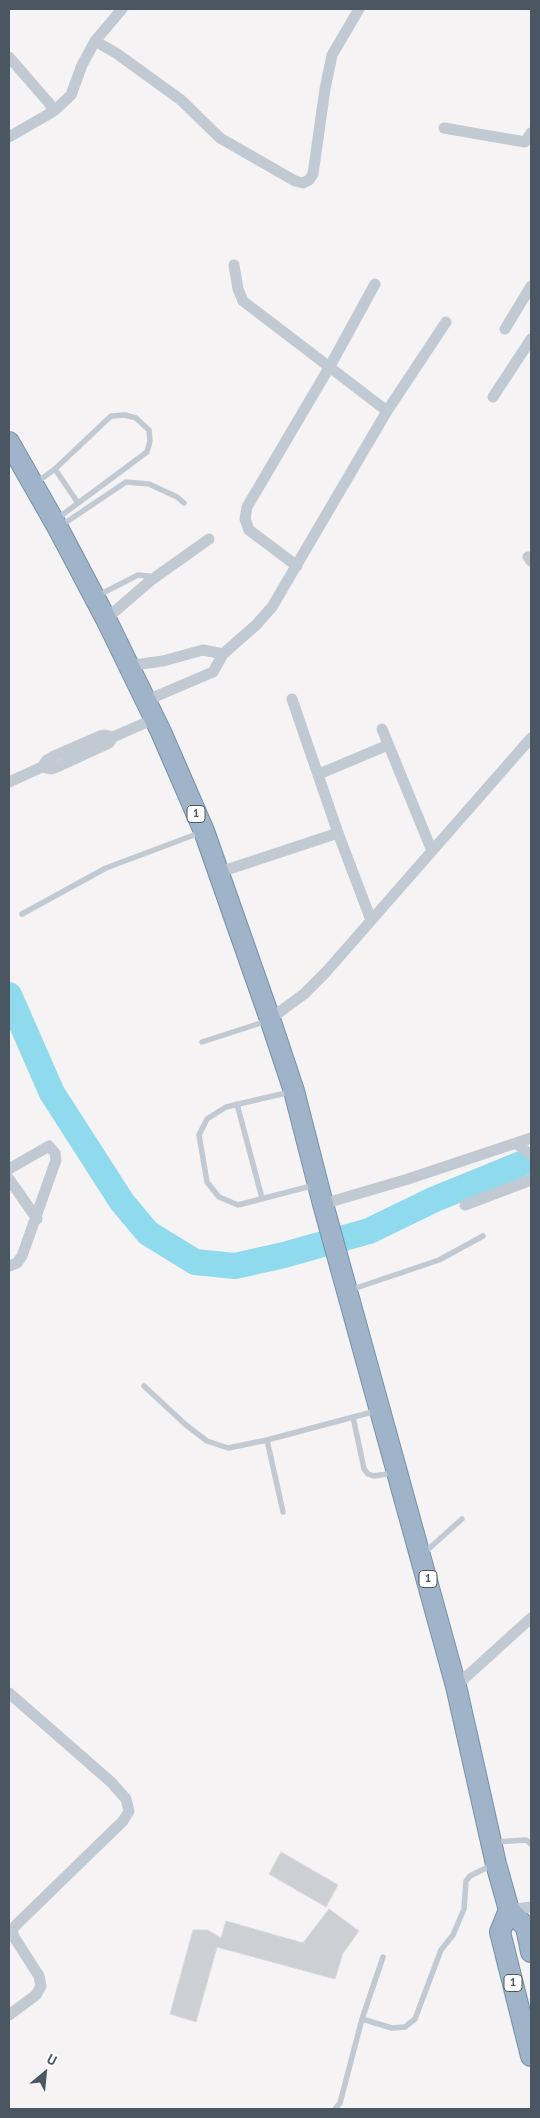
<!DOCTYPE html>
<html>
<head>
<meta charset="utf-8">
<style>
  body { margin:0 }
  #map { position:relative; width:540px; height:2118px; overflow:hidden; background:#f5f3f3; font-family:"PT Sans",sans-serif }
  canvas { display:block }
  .frame { position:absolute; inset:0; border:10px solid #4a5661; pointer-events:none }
  .north { position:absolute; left:20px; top:2048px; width:50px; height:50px; -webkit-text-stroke:4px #fff; paint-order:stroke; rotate:28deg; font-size:14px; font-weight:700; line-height:20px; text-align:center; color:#4a5661 }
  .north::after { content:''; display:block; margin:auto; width:18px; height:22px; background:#4a5661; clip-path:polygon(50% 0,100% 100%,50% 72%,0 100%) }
</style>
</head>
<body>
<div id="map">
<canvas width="540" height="2118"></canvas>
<div class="frame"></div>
<div class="north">U</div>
</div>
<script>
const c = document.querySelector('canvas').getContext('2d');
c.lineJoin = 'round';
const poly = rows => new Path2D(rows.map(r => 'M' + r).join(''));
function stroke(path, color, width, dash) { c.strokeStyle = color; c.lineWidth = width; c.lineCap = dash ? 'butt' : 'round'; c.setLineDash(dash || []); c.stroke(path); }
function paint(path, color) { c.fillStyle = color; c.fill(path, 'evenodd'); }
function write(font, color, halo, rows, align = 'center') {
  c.font = font + ' "PT Sans",sans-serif'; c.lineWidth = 4; c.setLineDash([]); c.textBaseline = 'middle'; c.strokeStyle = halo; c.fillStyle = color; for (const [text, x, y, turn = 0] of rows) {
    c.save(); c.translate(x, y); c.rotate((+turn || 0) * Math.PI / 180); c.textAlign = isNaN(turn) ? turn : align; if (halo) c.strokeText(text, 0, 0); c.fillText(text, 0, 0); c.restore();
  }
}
stroke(poly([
  [9,995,52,1093,122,1202,148,1233,195,1262,235,1266,284,1255,369,1231,435,1199,531,1160]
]), '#90daee', 26);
const building = poly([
  [281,1852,338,1885,326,1907,269,1874,281,1852],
  [329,1909,359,1931,343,1953,335,1979,217,1947,196,2022,170,2014,193,1930,208,1930,221,1938,226,1921,303,1943,329,1909]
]);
paint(building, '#cdcfd5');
stroke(building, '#d7d9de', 1);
const trunk = poly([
  [9,442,58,528,106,619,161,732,204,831,270,1019,294,1091,323,1204,456,1686,496,1864,509,1910,526,1927,531,1952],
  [509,1910,500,1932,531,2056]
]);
stroke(trunk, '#7690ad', 22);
stroke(poly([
  [55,469,78,503],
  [37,482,55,469,111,416,125,415,136,418,149,430,150,441,147,452,58,518],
  [62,525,126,482,149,484,177,497,184,503],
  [99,595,138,575,149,576,153,579],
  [22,914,106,868,202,832],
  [202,1042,267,1021],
  [290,1092,226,1107,207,1119,199,1135,207,1182,219,1197,238,1205,315,1185],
  [237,1104,262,1198],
  [350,1290,439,1260,483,1236],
  [144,1386,186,1425,207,1441,228,1448,267,1440,376,1411],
  [353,1417,364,1469,368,1474,374,1476,393,1473],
  [267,1440,283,1512],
  [424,1553,462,1519],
  [495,1842,526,1840,531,1844],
  [362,2019,383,1957],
  [335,2109,340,2103,362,2019,392,2028,405,2027,415,2019,441,1950,453,1935,464,1909,466,1881,470,1876,492,1865]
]), '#c1cad2', 5.5);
stroke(poly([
  [95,41,122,9],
  [9,57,49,103,54,111,9,137],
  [54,111,71,95,82,65,95,41,116,53,181,100,220,138,295,181,303,183,309,180,313,174,325,89,332,55,359,9],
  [444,128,525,142,531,133],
  [234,265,238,289,243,301,387,411],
  [505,329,531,286],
  [493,397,531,339],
  [528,557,531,561],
  [297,566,249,530,245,519,247,507,330,366,375,284],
  [106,619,150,581,209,539],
  [127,666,163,661,203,650,223,654],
  [292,699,338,833,371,920],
  [145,701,213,672,223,654,256,625,272,607,387,411,446,322],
  [382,729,432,851],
  [42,767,51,769,59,766,109,743,113,737,154,719],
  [319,774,388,745],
  [9,782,42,767,47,760,54,756,100,736,105,735,113,737],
  [217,873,338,833],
  [270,1019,304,994,326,972,531,738],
  [517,1144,531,1155],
  [9,1169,49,1146,55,1153,56,1160,22,1256,17,1263,9,1266],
  [9,1179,37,1219],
  [323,1204,408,1179,531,1138],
  [465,1205,531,1180],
  [456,1686,531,1618],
  [9,1693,111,1782,126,1799,129,1811,123,1821,17,1924,12,1930,14,1937,39,1976,41,1986,36,1995,9,2015],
  [509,1910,531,1907]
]), '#c1cad2', 11);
stroke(trunk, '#9fb4c9', 20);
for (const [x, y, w] of [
  [196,814,18],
  [428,1579,18],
  [513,1983,18]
]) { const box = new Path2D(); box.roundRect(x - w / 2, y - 8.5, w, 17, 4); c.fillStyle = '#fff'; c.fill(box); stroke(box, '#4a5661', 1); }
write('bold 11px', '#4a5661', null, [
  ["1",196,814],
  ["1",428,1579],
  ["1",513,1983]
]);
</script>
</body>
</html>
